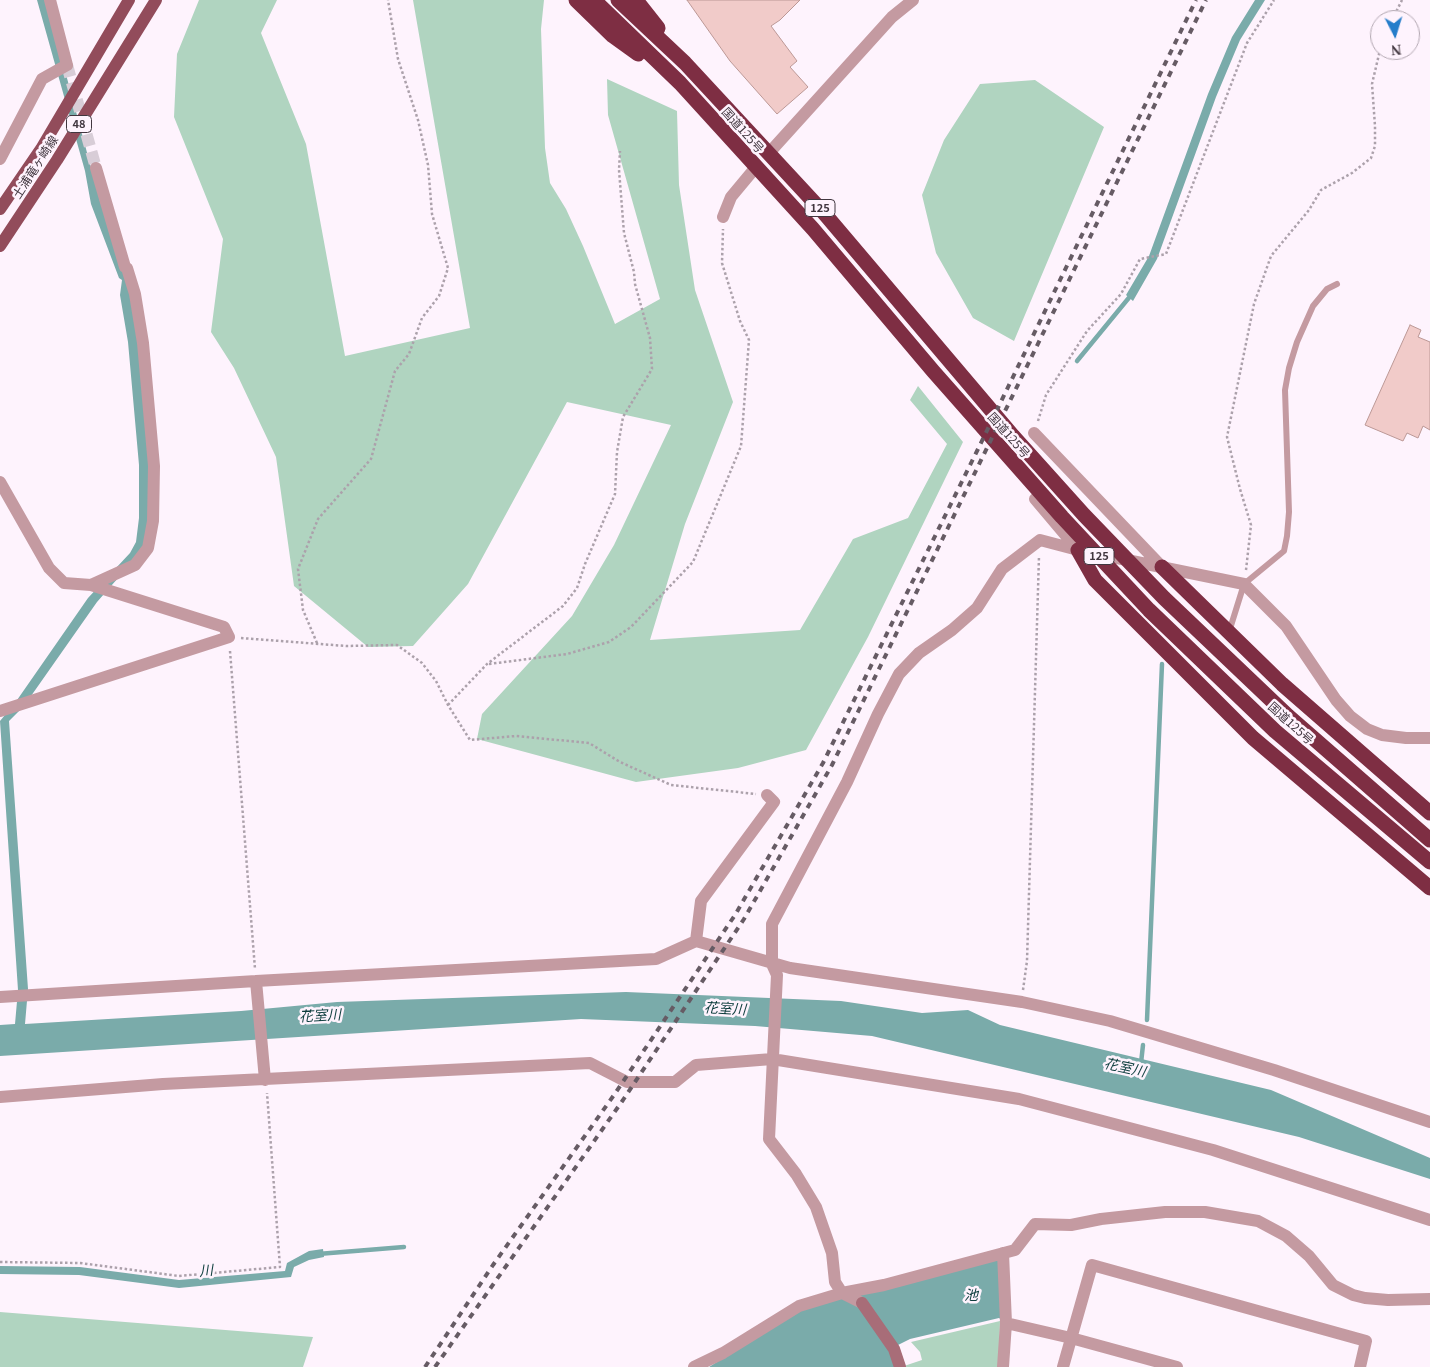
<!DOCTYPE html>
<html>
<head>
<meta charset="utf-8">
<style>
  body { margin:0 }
  #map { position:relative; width:1430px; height:1367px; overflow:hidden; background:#fef3fd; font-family:Georgia,serif }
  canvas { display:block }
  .north { position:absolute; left:1370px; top:10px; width:50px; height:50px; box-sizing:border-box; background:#fef3fd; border:1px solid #b2a7b1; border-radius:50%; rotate:175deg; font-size:14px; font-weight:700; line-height:20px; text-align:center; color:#41363f }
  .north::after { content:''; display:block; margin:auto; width:18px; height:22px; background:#257dca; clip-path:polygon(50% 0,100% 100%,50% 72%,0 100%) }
</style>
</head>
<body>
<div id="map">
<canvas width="1430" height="1367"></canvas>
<div class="north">N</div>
</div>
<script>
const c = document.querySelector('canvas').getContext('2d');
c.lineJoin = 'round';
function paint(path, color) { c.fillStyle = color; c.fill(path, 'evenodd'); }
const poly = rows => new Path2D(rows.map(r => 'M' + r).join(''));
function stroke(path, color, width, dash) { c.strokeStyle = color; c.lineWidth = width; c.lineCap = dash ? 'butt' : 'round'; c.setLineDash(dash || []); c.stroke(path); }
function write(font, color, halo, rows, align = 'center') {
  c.font = font + ' Georgia,"Noto Sans JP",serif'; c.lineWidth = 5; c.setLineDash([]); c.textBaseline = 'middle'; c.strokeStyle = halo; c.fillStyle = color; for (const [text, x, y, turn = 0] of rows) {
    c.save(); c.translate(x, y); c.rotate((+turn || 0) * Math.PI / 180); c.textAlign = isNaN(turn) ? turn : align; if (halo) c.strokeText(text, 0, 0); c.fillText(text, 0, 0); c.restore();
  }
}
paint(poly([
  [199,0,277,0,261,33,306,144,345,356,470,328,413,0,544,0,541,29,545,148,550,183,566,209,583,246,615,324,660,299,608,115,607,79,677,111,679,185,695,290,733,402,685,524,650,640,800,630,853,539,908,518,947,444,910,400,918,386,963,442,868,637,806,750,738,768,636,782,477,739,482,714,572,616,614,545,671,425,567,402,468,584,413,646,368,647,294,586,276,457,234,368,211,332,223,239,174,117,177,54],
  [1035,80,1104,127,1014,341,973,318,936,253,922,195,944,140,980,84],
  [0,1312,313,1337,303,1367,0,1367],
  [1000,1321,999,1367,901,1367,922,1360,920,1352,911,1342]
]), '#b0d4c0');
paint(poly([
  [37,0,46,0,100,201,126,272,138,343,149,465,149,520,144,545,133,561,97,602,24,706,9,721,28,989,25,1024,241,1011,337,1002,626,992,841,1001,922,1013,968,1010,1000,1025,1271,1090,1430,1158,1430,1179,1299,1137,872,1036,755,1026,581,1019,0,1056,0,1025,15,1024,18,990,0,721,15,703,88,598,130,553,136,542,139,518,139,465,128,342,120,295,122,280,119,278,91,204,85,171],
  [1255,0,1265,0,1240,40,1216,97,1157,259,1133,301,1126,295,1149,256,1208,94,1232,37],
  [323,1249,324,1257,309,1260,294,1267,291,1277,179,1288,79,1275,0,1274,0,1266,80,1267,179,1280,285,1271,287,1263,309,1251],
  [1001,1257,1003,1321,999,1318,910,1339,896,1346,851,1294],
  [842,1296,859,1305,890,1350,896,1367,709,1367,800,1309]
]), '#7aabaa');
stroke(poly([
  [1077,361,1132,294],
  [1147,1020,1162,664],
  [1141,1063,1143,1045],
  [318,1254,404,1247]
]), '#7aabaa', 4.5);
const building = poly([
  [687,0,800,0,780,20,771,26,797,61,790,67,808,87,777,114,730,61,687,0],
  [1410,325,1421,330,1418,337,1430,342,1430,430,1423,426,1418,438,1407,433,1403,441,1365,425,1410,325]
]);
paint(building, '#f1cbc9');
stroke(building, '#bc9896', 1);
stroke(poly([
  [67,65,96,168]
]), '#d8cdd7', 12, [12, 6]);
stroke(poly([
  [1392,20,1402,0],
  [1038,421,1046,395,1087,331,1121,294,1140,259,1166,254,1247,43,1274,0],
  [1246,570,1251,525,1240,489,1227,437,1254,304,1271,256,1309,210,1321,190,1352,173,1371,158,1375,146,1375,126,1372,84,1380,50],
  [241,638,346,646,397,645,422,663,436,681,448,705,470,740,516,736,589,743,620,762,671,785,756,794],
  [317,643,303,610,298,569,318,519,371,459,395,371,409,354,422,318,439,296,448,268,432,214,428,165,418,120,398,59,388,0],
  [230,651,255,969],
  [489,664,567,654,609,642,631,627,693,562,741,446,749,340,740,321,722,263,723,229],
  [448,705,487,664,563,606,577,588,585,564,615,494,617,452,623,417,652,369,650,338,635,284,634,272,624,233,619,170,620,151],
  [1023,990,1027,961,1039,556],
  [0,1262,80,1263,179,1276,280,1267,267,1093]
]), '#aca1ab', 2.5, [2.5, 2.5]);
stroke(poly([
  [1229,632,1244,584,1284,551,1287,536,1289,512,1285,390,1289,368,1297,342,1313,306,1327,289,1337,284]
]), '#c49aa1', 6);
stroke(poly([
  [769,153,892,17,913,0],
  [0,159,42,79,67,65,50,0],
  [723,217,731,197,756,167],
  [1034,433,1162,567],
  [0,482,49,568,64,583,91,585,224,627,229,637,0,711],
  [1035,499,1078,550],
  [91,585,135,565,148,548,153,521,154,466,143,343,135,294,127,268,125,267,96,168],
  [696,941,790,968,1022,1002,1110,1021,1274,1070,1430,1122],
  [256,981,265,1080],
  [0,997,256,981,656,959,696,941,701,901,774,802,767,795],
  [0,1097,163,1084,590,1063,627,1082,675,1082,696,1065,772,1059,1019,1099,1213,1150,1430,1220],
  [1003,1253,1006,1323,1071,1338,1177,1367],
  [862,1303,842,1293,835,1282,832,1253,816,1207,796,1174,769,1139,777,975,772,964,772,924,847,782,878,714,899,674,919,653,952,630,977,608,1002,569,1040,540,1078,550,1244,584,1286,626,1336,700,1350,716,1367,729,1382,735,1406,738,1430,738],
  [694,1367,723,1353,799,1306,842,1293,884,1285,1015,1250,1035,1224,1071,1225,1101,1219,1165,1212,1205,1212,1258,1221,1286,1236,1309,1256,1333,1285,1353,1295,1365,1298,1388,1300,1430,1299],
  [1003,1367,1006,1323],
  [1063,1367,1092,1265,1366,1341,1360,1367]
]), '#c49aa1', 12);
stroke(poly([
  [862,1303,894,1349,900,1367]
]), '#a86d78', 12);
stroke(poly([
  [0,209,41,149,129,0],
  [0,246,57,160,156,0]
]), '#924c5b', 12);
stroke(poly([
  [576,0,613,36,638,54],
  [594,0,680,83,813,229,933,371,1062,517,1149,610,1275,731,1430,862],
  [618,0,685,63,824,213,1013,436,1084,515,1164,598,1288,716,1430,840],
  [636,0,658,28],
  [1078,550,1095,580,1253,738,1430,888],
  [1162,567,1282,684,1430,813]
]), '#7e2e43', 15);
stroke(poly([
  [425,1367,493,1265,614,1095,735,915,823,763,978,449,1196,0],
  [435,1367,623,1100,744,919,832,765,1206,0]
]), '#665b64', 4, [6, 6]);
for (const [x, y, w] of [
  [79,124,25],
  [820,208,30],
  [1099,556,30]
]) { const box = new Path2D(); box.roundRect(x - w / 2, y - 8.5, w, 17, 4); c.fillStyle = '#fef3fd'; c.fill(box); stroke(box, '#41363f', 1); }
write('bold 11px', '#41363f', null, [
  ["48",79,124],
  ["125",820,208],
  ["125",1099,556]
]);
write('12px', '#41363f', '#fef3fd', [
  ["国道125号",743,130,48],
  ["土浦竜ヶ崎線",35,167,-57],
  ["国道125号",1009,435,48],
  ["国道125号",1291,723,42]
]);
write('italic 14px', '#0d3d3d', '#fef3fd', [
  ["花室川",725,1008,3],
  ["花室川",320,1015,-3],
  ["花室川",1125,1067,12],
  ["川",206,1270,-5],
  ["池",971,1295]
]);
</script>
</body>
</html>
